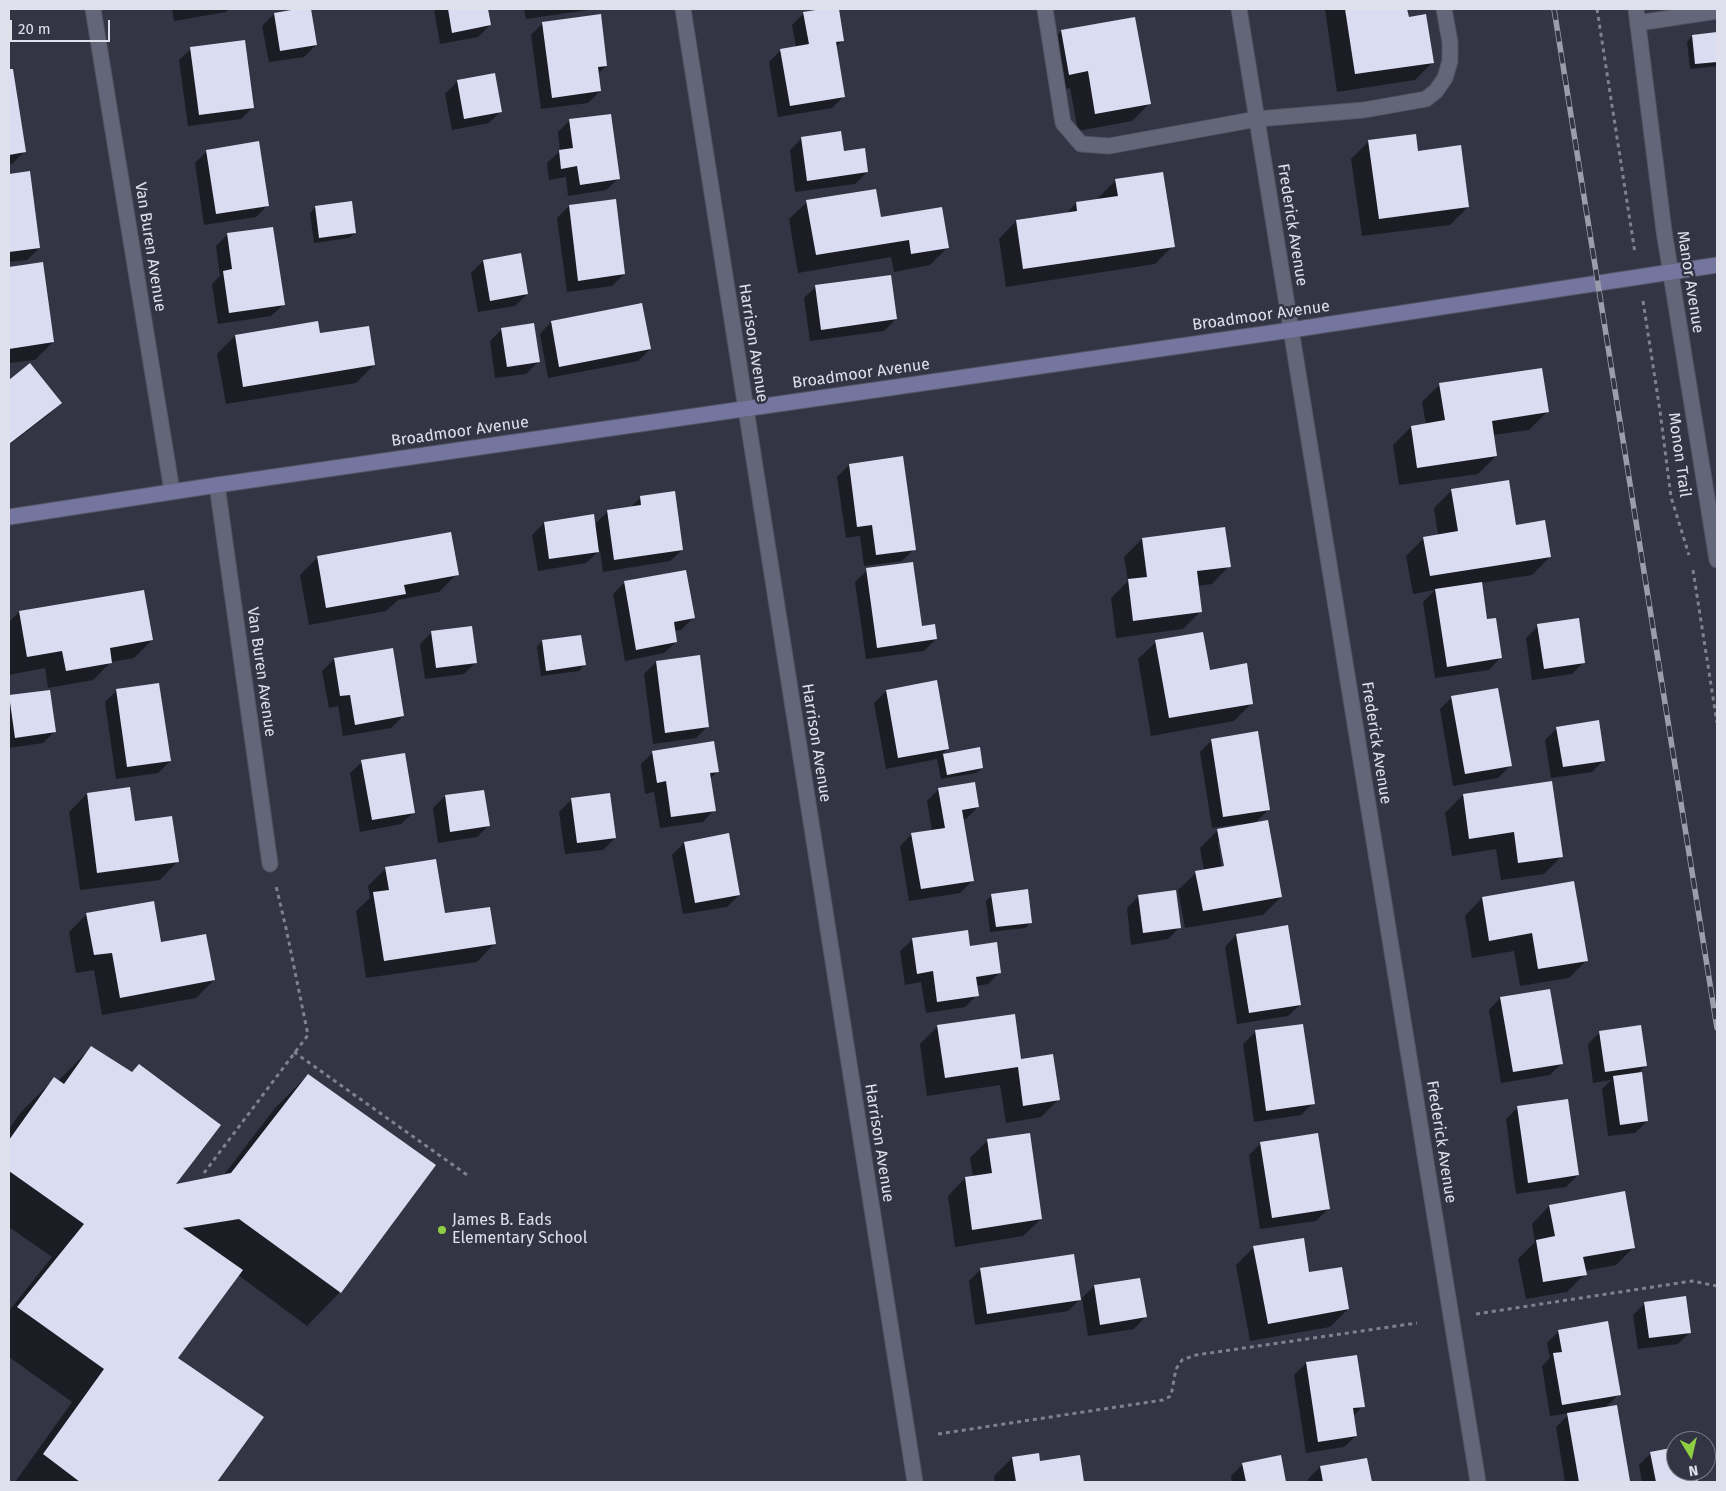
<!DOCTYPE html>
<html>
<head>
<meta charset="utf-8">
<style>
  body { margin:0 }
  #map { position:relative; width:1726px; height:1491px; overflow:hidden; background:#333545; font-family:"Fira Sans",sans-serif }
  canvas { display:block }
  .frame { position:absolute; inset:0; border:10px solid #dfe0eb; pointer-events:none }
  .north { position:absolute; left:1666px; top:1431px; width:50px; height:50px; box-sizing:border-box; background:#333545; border:1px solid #787987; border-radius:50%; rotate:171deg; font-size:14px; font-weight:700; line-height:20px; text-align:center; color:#dfe0eb }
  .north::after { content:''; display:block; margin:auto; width:18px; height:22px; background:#8ece43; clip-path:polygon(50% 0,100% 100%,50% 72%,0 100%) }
  .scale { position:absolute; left:10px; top:20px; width:100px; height:22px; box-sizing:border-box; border:2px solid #dfe0eb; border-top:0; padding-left:6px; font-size:15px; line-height:18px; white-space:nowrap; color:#dfe0eb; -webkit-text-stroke:4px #333545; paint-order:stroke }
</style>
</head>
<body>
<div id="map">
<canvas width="1726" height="1491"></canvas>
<div class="frame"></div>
<div class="north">N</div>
<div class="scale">20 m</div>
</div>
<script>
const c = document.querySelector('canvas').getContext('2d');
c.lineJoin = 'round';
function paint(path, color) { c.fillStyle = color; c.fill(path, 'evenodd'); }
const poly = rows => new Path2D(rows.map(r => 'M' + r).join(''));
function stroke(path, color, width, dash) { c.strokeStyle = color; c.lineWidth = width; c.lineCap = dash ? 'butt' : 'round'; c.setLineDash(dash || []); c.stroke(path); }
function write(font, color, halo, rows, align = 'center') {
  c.font = font + ' "Fira Sans",sans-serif'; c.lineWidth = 5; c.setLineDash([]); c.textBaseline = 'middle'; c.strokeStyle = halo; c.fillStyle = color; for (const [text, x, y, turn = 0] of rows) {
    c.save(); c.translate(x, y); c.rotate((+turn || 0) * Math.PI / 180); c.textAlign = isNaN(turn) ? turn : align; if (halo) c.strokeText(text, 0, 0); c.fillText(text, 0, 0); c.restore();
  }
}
paint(poly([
  [172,9,229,9,226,12,174,21],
  [304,9,309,9,316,45,304,57,269,62,262,26,274,14],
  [434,9,487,9,490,25,478,37,440,44],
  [524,9,589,9,588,10,526,19],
  [829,9,838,9,843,40,836,47,844,96,832,108,778,117,769,62,781,50,796,47,792,25,804,13],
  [1325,9,1406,9,1408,18,1432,63,1415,80,1337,92],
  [543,23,606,66,598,74,600,91,588,103,541,109,531,35],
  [1061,31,1149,104,1132,121,1078,131,1070,88,1051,92,1044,49],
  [1717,34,1717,66,1690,69,1687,42,1692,36],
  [191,49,252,108,241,119,188,126,179,60],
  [12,70,24,152,12,164,9,164,9,71],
  [494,75,501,111,489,123,452,130,445,94,457,82],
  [570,120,618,179,606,190,568,196,566,177,549,180,547,163,560,151,558,132],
  [802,138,842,152,867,172,855,184,795,192,790,150],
  [1369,141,1417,152,1468,207,1450,225,1362,236,1351,159],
  [207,151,268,205,256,217,204,225,195,163],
  [29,173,39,248,27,260,9,262,9,175],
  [1116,180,1173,246,1155,264,1006,287,999,239,1016,221,1066,214,1076,203,1098,200,1098,198],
  [614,200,624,274,612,286,567,292,557,218,569,206],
  [807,202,880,219,948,247,930,265,894,272,891,257,798,273,789,219],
  [315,207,355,233,349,238,314,243,310,213],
  [228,234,283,305,271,316,218,324,212,284,220,276,216,246],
  [520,255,527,294,515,306,478,312,471,273,483,261],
  [42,264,53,342,35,360,9,363,9,268],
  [816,287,896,319,884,331,810,341,804,298],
  [551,322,650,349,638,361,548,378,540,334],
  [317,323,319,335,374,365,356,383,226,404,217,354,235,336],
  [502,329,538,362,526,374,495,378,490,341],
  [30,365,60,403,48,415,9,445,9,381],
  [1440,384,1547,412,1529,430,1493,435,1496,456,1478,474,1399,485,1393,445,1411,427,1426,425,1422,402],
  [901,458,914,549,902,561,864,566,860,536,846,538,837,477,849,465],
  [1451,491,1515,526,1550,557,1532,575,1480,583,1486,621,1500,658,1489,670,1435,678,1423,602,1435,590,1413,594,1406,556,1424,538,1438,535,1434,508],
  [640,498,682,550,670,561,603,572,600,550,586,563,538,571,532,535,544,523,593,515,594,525,608,511,630,508],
  [1142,539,1229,566,1212,584,1198,586,1201,611,1183,629,1116,638,1111,598,1128,581,1124,557],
  [318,557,457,574,439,592,398,600,386,611,309,625,300,575],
  [867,570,921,628,936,639,924,651,866,659,855,582],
  [625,582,693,618,681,630,674,631,676,642,664,653,625,661,613,594],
  [19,612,152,640,134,658,111,662,93,680,48,688,45,668,9,675,9,622],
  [1538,626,1584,662,1572,674,1532,680,1526,638],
  [432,632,475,663,464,674,425,679,420,644],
  [542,641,584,665,579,671,541,676,537,647],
  [1156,642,1209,671,1252,703,1234,721,1151,736,1138,659],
  [334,659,403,716,391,728,343,736,338,706,329,708,322,671],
  [656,662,708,726,696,738,653,744,644,674],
  [117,690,170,761,158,773,116,779,105,702],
  [886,691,948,748,941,755,979,749,982,768,976,773,941,779,937,759,886,769,874,703],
  [9,696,55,731,43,743,9,748],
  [1452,697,1510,766,1498,778,1453,786,1440,709],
  [1557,728,1604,760,1592,772,1551,778,1545,740],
  [1212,740,1269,809,1255,823,1281,897,1263,915,1185,928,1178,890,1196,873,1204,871,1200,848,1218,830,1241,826,1240,824,1212,828,1200,752],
  [1218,842,1221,842,1226,872,1223,873],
  [653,752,718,771,710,779,714,810,703,822,660,828,654,792,645,794,641,764],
  [362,762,413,813,401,824,360,832,350,773],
  [1551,782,1562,856,1544,874,1501,880,1496,849,1452,856,1445,813,1463,795],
  [939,789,978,807,966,819,963,819,972,881,960,893,909,901,900,846,912,834,932,831,927,801],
  [87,794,133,823,177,862,160,880,80,890,69,812],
  [445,796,489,825,477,837,438,843,433,808],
  [571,800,615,838,603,850,565,854,559,812],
  [684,843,739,895,727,907,683,914,672,855],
  [386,868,444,915,494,944,477,962,366,978,356,911,370,898,368,886],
  [992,895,1031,922,1025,928,990,932,986,901],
  [1139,896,1180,927,1168,939,1131,945,1127,908],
  [1482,898,1587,960,1569,978,1520,986,1514,951,1472,958,1465,916],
  [87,914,160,943,214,980,196,998,102,1015,94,970,76,973,69,932],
  [1236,935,1300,1005,1288,1016,1237,1024,1225,947],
  [912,940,969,948,1000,972,988,984,976,986,977,995,965,1007,926,1013,921,982,905,985,900,951],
  [1500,998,1562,1063,1550,1075,1501,1083,1489,1010],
  [1302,1025,1313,1103,1301,1115,1254,1122,1243,1044,1255,1032],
  [938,1026,1020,1060,1059,1099,1041,1117,1006,1123,1000,1085,927,1096,920,1044],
  [1600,1032,1646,1065,1637,1074,1647,1121,1635,1133,1608,1136,1602,1089,1611,1080,1593,1083,1588,1044],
  [91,1048,131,1073,139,1065,173,1186,223,1176,275,1108,308,1075,340,1292,307,1326,238,1275,177,1358,262,1418,215,1482,15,1482,72,1402,9,1357,9,1311,52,1257,9,1227,9,1129,21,1112,54,1079,58,1081],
  [1518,1107,1578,1175,1566,1187,1516,1194,1506,1119],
  [988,1140,1041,1219,1023,1236,955,1247,948,1196,965,1178,973,1177,970,1158],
  [1261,1143,1328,1209,1316,1221,1260,1229,1249,1155],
  [1549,1206,1634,1247,1616,1265,1585,1271,1585,1274,1567,1292,1526,1299,1518,1259,1535,1242,1532,1224],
  [1254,1247,1308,1274,1348,1309,1330,1327,1250,1341,1236,1265],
  [981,1269,1079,1300,1068,1311,975,1325,969,1281],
  [1094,1286,1145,1317,1134,1329,1088,1336,1082,1298],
  [1645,1303,1690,1332,1678,1344,1638,1349,1633,1315],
  [1559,1331,1619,1394,1605,1408,1628,1481,1627,1482,1565,1482,1556,1427,1570,1413,1550,1416,1542,1366,1550,1358,1547,1343],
  [1306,1363,1363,1406,1353,1416,1356,1436,1344,1447,1306,1453,1294,1375],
  [1676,1449,1676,1471,1695,1471,1697,1482,1642,1482,1639,1465,1651,1453],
  [1079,1456,1083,1482,995,1482,994,1476,1012,1458,1039,1463],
  [1280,1457,1285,1482,1232,1482,1231,1476,1243,1464],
  [1366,1460,1370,1482,1309,1482,1308,1479,1320,1467]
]), '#0007');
paint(poly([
  [297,9,311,9,317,45,280,51,274,13],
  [448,9,488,9,491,25,452,33],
  [822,9,839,9,844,41,836,42,845,97,790,106,780,49,809,44,803,12],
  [1345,9,1407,9,1409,17,1426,14,1434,63,1355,74],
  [601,14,607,66,598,67,601,91,552,98,542,22],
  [1135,17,1151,104,1095,114,1088,71,1069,75,1061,30],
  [1717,32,1717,62,1695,64,1692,35],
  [245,40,254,108,199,115,190,47],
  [9,69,13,69,26,152,9,155],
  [495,73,502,112,464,119,457,80],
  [611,114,620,179,580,185,577,166,561,169,559,150,573,148,569,119],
  [841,131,844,151,865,148,868,172,807,181,801,137],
  [1416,134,1418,151,1461,145,1469,207,1379,219,1368,140],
  [259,141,269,206,216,214,206,150],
  [30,171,40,248,9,252,9,174],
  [1163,172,1175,247,1023,269,1016,220,1077,211,1076,202,1118,196,1115,179],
  [876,189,881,217,942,207,949,248,911,254,909,240,816,255,806,200],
  [616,199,625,274,578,281,569,205],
  [352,201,356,233,319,238,315,206],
  [273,227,285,305,229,313,223,271,232,269,227,233],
  [521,253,528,294,490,301,483,260],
  [43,262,54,342,9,349,9,267],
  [891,275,897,319,821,330,815,285],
  [642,303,651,349,559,367,551,321],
  [318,321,320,333,369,326,375,365,243,387,235,335],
  [534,323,540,362,507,367,501,328],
  [30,363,62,403,9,444,9,380],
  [1542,368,1549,412,1492,421,1497,456,1417,468,1411,426,1445,420,1439,383],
  [903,456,916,550,876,555,872,525,857,527,849,464],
  [1509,480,1516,525,1545,520,1551,557,1430,576,1423,537,1458,531,1451,489],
  [675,491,683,550,614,560,607,510,641,505,640,496],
  [594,514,599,552,549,559,544,522],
  [1225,527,1231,567,1197,571,1202,612,1133,621,1128,579,1147,577,1142,538],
  [451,532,459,575,404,585,406,594,326,608,317,556],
  [913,562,922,626,935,624,937,639,877,648,866,568],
  [686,570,695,618,674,622,677,642,636,650,624,581],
  [1482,582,1487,619,1496,618,1502,658,1447,667,1435,589],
  [144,590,153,640,110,648,112,663,66,671,62,651,27,657,19,611],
  [1579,618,1585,663,1544,669,1537,624],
  [472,626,477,663,436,668,431,631],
  [1203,632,1210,670,1247,663,1253,704,1169,718,1155,640],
  [581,635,586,665,546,671,542,640],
  [393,648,404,716,355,725,350,695,340,696,334,658],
  [700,655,709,727,665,733,656,661],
  [937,680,949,749,898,758,886,690],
  [159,683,171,761,127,767,116,689],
  [1498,688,1512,766,1465,774,1451,696],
  [50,690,56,732,15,738,9,695],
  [1599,720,1605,761,1563,767,1556,727],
  [1258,731,1270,810,1223,817,1211,739],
  [714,741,719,772,710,773,716,811,671,817,666,781,657,783,652,751],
  [980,747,983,768,947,775,943,754],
  [405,753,415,813,372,820,361,760],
  [1552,781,1563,857,1518,863,1514,832,1469,839,1463,794],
  [975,782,979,807,962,810,974,881,921,889,911,833,945,828,938,788],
  [130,787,135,821,172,816,179,862,97,873,87,793],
  [484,790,490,826,450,832,445,795],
  [610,793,616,838,577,843,571,798],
  [1268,820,1282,897,1203,911,1195,871,1224,866,1217,829],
  [729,833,740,895,695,903,684,842],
  [436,859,445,913,490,907,496,944,384,961,373,892,389,890,385,867],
  [1574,881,1588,961,1538,969,1532,933,1489,941,1482,897],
  [1028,889,1032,923,996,927,991,894],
  [1176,890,1181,928,1143,933,1138,895],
  [154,901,161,942,206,934,215,980,120,998,112,953,94,955,86,913],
  [1288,925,1301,1005,1249,1013,1236,934],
  [968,930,970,946,997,942,1001,973,976,977,979,996,937,1002,933,971,917,974,912,938],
  [1550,989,1563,1064,1513,1072,1500,997],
  [1015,1014,1021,1059,1053,1054,1060,1100,1023,1106,1018,1067,945,1078,937,1025],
  [1303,1024,1315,1104,1266,1111,1255,1030],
  [1641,1025,1647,1066,1605,1072,1599,1031],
  [91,1046,132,1072,139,1064,221,1125,176,1184,231,1173,308,1074,436,1165,341,1293,239,1219,183,1228,243,1270,178,1358,264,1417,217,1482,80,1482,43,1454,104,1369,17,1307,84,1224,9,1171,9,1140,54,1077,64,1084],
  [1642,1072,1648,1121,1620,1125,1613,1076],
  [1568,1099,1579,1175,1528,1183,1517,1106],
  [1030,1133,1042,1219,972,1230,965,1177,992,1173,987,1139],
  [1318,1133,1330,1209,1272,1218,1260,1142],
  [1625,1191,1635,1248,1583,1257,1587,1275,1543,1282,1536,1240,1555,1236,1549,1205],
  [1304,1238,1309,1272,1342,1267,1349,1309,1268,1324,1253,1246],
  [1074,1254,1081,1300,987,1314,980,1268],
  [1140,1278,1147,1317,1100,1325,1094,1285],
  [1686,1296,1691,1333,1649,1338,1644,1302],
  [1608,1321,1621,1395,1562,1405,1553,1353,1562,1352,1558,1330],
  [1357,1355,1365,1407,1353,1408,1357,1436,1318,1442,1306,1362],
  [1617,1405,1630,1481,1579,1482,1567,1413],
  [1676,1447,1676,1471,1696,1471,1698,1482,1656,1482,1650,1452],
  [1039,1453,1040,1461,1080,1455,1084,1482,1016,1482,1012,1457],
  [1281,1455,1286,1482,1246,1482,1242,1463],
  [1367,1458,1372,1482,1323,1482,1320,1466]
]), '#dadcf2');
const lane = poly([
  [1045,9,1063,123,1081,144,1109,146,1257,119,1364,110,1426,99,1436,91,1445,78,1450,61,1450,42,1444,9],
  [1638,23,1717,11]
]);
const street = poly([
  [93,9,172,491],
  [683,9,915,1482],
  [1239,9,1478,1482],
  [1636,9,1664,231,1717,560],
  [217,485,270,864]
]);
const secondary = poly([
  [9,517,217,485,1291,330,1717,265]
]);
stroke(lane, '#525361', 17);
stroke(street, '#525361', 17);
stroke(secondary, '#525361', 17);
stroke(poly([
  [1597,9,1635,253],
  [1643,301,1660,411,1671,497,1689,555],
  [1693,570,1717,723],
  [294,1052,470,1177],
  [204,1173,308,1035,286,928,276,886],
  [1476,1314,1692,1281,1717,1286],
  [938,1434,1163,1400,1171,1396,1176,1369,1182,1360,1196,1355,1417,1323]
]), '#80818f', 3, [4, 4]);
stroke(lane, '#636578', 15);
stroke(street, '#636578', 15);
stroke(secondary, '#7476a0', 15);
const rail = poly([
  [1554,9,1717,1028]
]);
stroke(rail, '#9c9daa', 5.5);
stroke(rail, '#333545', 4, [11]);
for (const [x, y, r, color] of [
  [442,1230,5,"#8ece43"]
]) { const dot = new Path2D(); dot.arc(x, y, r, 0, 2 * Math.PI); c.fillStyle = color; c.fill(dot); stroke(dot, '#333545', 2); }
write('16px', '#dfe0eb', '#333545', [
  ["Frederick Avenue",1292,225,81],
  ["Van Buren Avenue",150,247,81],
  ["Manor Avenue",1690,282,81],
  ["Broadmoor Avenue",1261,316,-8],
  ["Harrison Avenue",753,343,81],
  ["Broadmoor Avenue",861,374,-8],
  ["Broadmoor Avenue",460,432,-8],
  ["Monon Trail",1679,455,82],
  ["Van Buren Avenue",261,672,82],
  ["Harrison Avenue",816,743,81],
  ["Frederick Avenue",1376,743,81],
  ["Frederick Avenue",1441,1142,81],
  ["Harrison Avenue",879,1143,81]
]);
write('16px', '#dfe0eb', '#333545', [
  ["James B. Eads",452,1221],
  ["Elementary School",452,1239]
], 'left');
</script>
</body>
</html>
